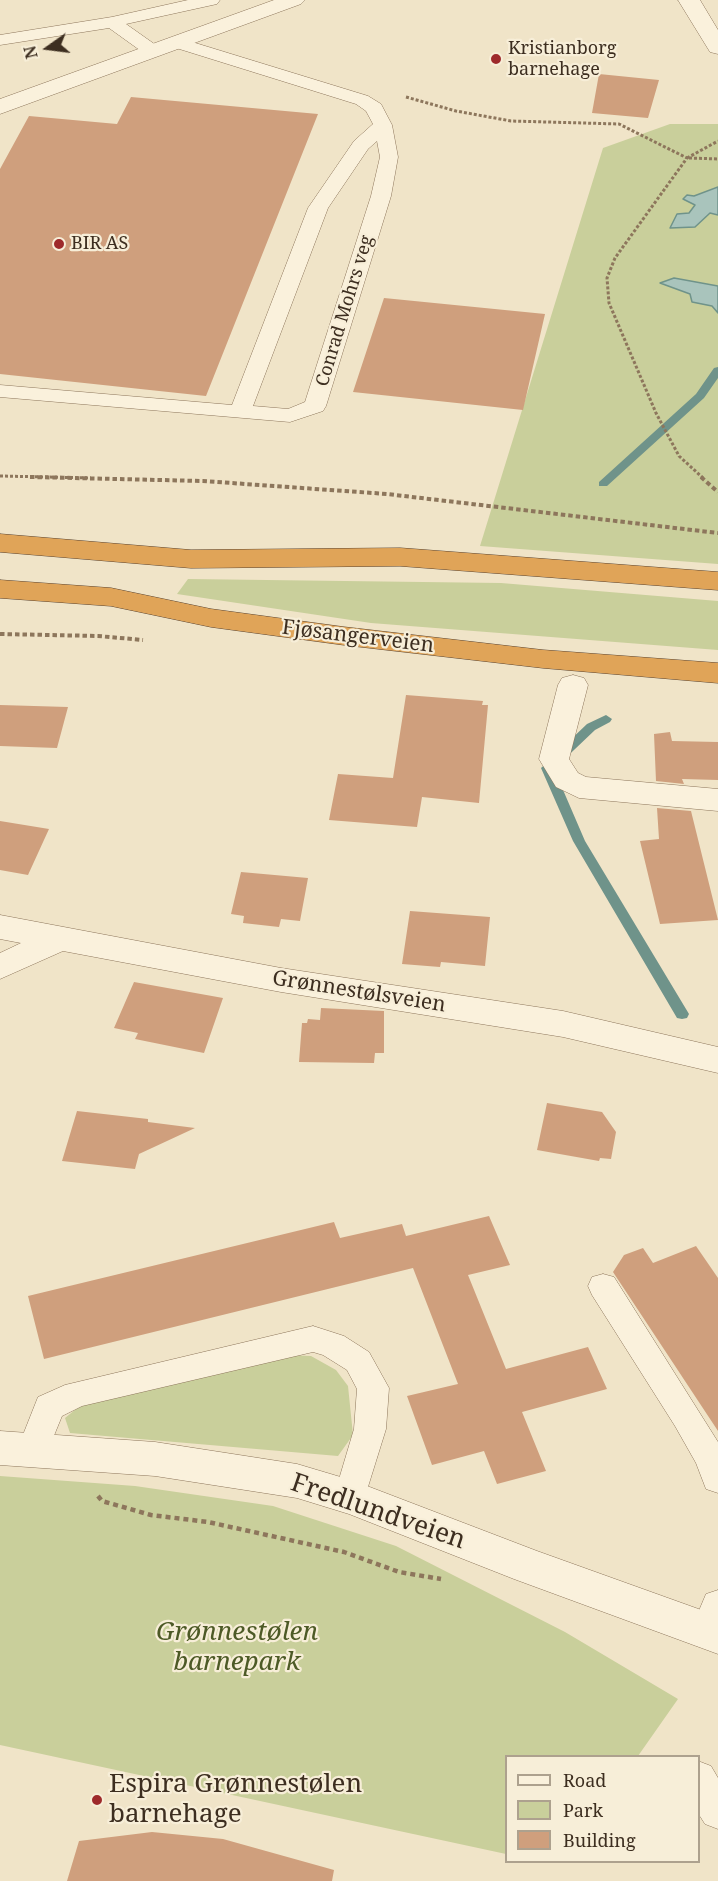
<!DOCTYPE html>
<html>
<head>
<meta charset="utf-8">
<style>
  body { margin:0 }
  #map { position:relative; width:718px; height:1881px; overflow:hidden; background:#f0e4c8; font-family:"Noto Serif",serif }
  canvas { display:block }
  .legend { position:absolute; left:505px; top:1755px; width:195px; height:108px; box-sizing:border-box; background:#f7eed8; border:2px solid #ada18e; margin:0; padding:8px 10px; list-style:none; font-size:18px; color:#3d2e20 }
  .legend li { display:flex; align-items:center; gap:12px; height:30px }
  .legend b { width:30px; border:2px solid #ada18e }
  .north { position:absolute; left:18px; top:18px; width:60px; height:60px; -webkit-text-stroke:4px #f7eed8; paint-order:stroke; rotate:256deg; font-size:16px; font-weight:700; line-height:24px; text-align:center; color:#3d2e20 }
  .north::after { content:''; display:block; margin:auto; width:21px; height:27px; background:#3d2e20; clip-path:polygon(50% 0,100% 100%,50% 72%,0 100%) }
</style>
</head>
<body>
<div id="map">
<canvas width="718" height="1881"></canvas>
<ul class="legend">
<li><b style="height:8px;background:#faf1dc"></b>Road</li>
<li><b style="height:16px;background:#c9cf9b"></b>Park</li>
<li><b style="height:16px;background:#cf9f7d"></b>Building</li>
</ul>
<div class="north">N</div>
</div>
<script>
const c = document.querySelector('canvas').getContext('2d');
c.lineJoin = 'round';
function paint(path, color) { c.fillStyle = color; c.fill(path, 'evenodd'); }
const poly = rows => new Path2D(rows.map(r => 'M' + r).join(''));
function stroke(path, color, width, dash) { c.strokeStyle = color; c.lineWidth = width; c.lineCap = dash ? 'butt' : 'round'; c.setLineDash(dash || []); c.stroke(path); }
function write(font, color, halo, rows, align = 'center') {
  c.font = font + ' "Noto Serif",serif'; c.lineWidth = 4.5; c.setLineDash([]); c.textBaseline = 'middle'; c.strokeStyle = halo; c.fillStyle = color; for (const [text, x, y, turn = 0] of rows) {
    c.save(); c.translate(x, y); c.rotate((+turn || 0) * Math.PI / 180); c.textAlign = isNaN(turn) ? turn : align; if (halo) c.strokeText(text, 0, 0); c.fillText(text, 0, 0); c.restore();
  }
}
paint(poly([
  [670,124,718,124,718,564,480,546,603,148],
  [188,579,501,583,718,601,718,650,371,623,177,594],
  [287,1355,311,1356,336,1370,348,1386,353,1435,338,1456,70,1433,65,1418,81,1405],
  [0,1476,135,1486,273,1506,396,1546,565,1632,678,1699,638,1756,506,1756,506,1854,0,1745]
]), '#c9cf9b');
const water = poly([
  [718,187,718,215,710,213,695,227,670,228,677,214,689,213,695,205,683,199,687,195,694,196,718,187],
  [674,278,718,286,718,313,712,306,692,302,690,294,660,283,674,278]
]);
paint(water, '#a9c4bc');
stroke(water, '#6f938a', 1.5);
paint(poly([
  [718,367,718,378,704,398,607,486,599,486,599,482,696,394,714,368,718,367],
  [606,715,612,719,610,722,595,730,554,769,585,841,689,1014,687,1018,682,1019,677,1018,573,841,541,768,587,724,606,715]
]), '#6f938a');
paint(poly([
  [599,74,659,80,648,118,592,113],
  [131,97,318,114,206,396,0,374,0,169,29,116,117,124],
  [384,298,545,314,523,410,353,392],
  [406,695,483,701,482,705,488,705,479,803,422,797,417,827,329,820,338,774,393,778],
  [0,705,68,707,57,748,0,746],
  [670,732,672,741,718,742,718,780,682,779,684,784,656,781,654,734],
  [657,808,691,811,718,920,660,924,640,841,659,839],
  [0,821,49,829,28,875,0,870],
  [241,872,308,878,300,921,281,919,279,927,243,923,244,916,231,914],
  [410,911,490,917,485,966,441,962,440,967,402,964],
  [134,982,223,998,204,1053,135,1039,138,1033,114,1028],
  [321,1008,384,1011,384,1053,375,1053,374,1063,299,1062,302,1023,307,1023,308,1019,320,1020],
  [547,1103,602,1112,616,1132,611,1159,600,1158,599,1161,537,1150],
  [77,1111,148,1119,148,1122,195,1128,139,1154,135,1169,62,1161],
  [489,1216,510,1265,468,1275,506,1369,588,1347,607,1389,522,1412,546,1471,497,1484,484,1451,432,1465,407,1396,458,1384,413,1268,44,1359,28,1296,334,1222,340,1238,402,1224,406,1236],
  [696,1246,718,1278,718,1431,613,1272,624,1255,643,1248,653,1263],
  [152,1832,223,1839,334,1870,332,1881,67,1881,79,1841]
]), '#cf9f7d');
const lane = poly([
  [188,0,220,0,217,4,126,24,160,48,163,52,154,57,148,56,109,28,0,45,0,35,112,17,188,0],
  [179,38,368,96,381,104,392,125,398,157,391,196,326,406,323,411,290,422,0,397,0,385,232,405,308,208,354,141,373,124,366,111,356,104,173,47,170,43,173,39,179,38],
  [377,141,380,157,371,196,305,402,288,409,253,406,328,208,368,149,377,141],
  [603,1274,614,1277,718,1442,718,1493,706,1489,696,1463,675,1426,592,1295,588,1286,592,1277,603,1274],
  [313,1326,344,1336,369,1352,389,1388,386,1429,362,1506,350,1510,338,1506,334,1496,354,1429,357,1389,347,1370,323,1355,313,1352,82,1406,62,1416,44,1460,33,1464,22,1460,17,1450,38,1397,65,1385,313,1326],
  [718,1590,718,1643,707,1648,695,1643,690,1632,706,1594,718,1590],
  [698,1761,711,1766,718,1778,718,1829,705,1824,698,1813,698,1761]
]);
const street = poly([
  [274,0,305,0,301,4,0,114,0,99,274,0],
  [678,0,700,0,718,30,718,54,710,52,678,0],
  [573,675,584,678,588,685,569,759,578,773,586,777,718,789,718,811,579,798,556,787,539,759,558,685,562,678,573,675],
  [0,915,281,968,563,1011,718,1047,718,1073,563,1037,281,992,63,951,0,979,0,953,21,943,0,939,0,915],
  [0,1431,155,1442,297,1464,354,1481,537,1551,718,1616,718,1654,514,1579,349,1514,297,1498,155,1476,0,1465,0,1431]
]);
const highway = poly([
  [0,534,191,550,400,548,718,572,718,590,400,566,191,568,0,552,0,534],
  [0,580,111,588,211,609,344,627,543,650,718,663,718,683,543,668,344,645,211,627,111,606,0,598,0,580]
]);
stroke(lane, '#8d765c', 1);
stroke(street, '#8d765c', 1);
stroke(highway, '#5b4430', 1);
stroke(poly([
  [406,97,456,111,511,121,619,124,687,158,615,258,607,278,609,303,656,413,679,456,703,478],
  [687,158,718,141],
  [689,158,718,159],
  [0,476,91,478]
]), '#8d765c', 3, [3, 2]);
stroke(poly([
  [30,477,203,481,387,494,718,533],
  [701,477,718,492],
  [0,634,98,636,143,640]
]), '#8d765c', 4, [4.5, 3]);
stroke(poly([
  [98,1496,102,1501,151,1515,208,1522,344,1552,399,1572,441,1579]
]), '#8d765c', 4.5, [5, 4]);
paint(lane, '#faf1dc');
paint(street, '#faf1dc');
paint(highway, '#e0a458');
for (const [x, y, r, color] of [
  [496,59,6,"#9e2a2b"],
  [59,244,6,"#9e2a2b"],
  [97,1800,6,"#9e2a2b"]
]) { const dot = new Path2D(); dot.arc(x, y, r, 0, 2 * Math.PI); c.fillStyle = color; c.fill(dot); stroke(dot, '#f7eed8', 2); }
write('18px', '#3d2e20', '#f7eed8', [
  ["Kristianborg",508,49],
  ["barnehage",508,70],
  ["BIR AS",71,244]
], 'left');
write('18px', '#3d2e20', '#f7eed8', [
  ["Conrad Mohrs veg",345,311,-73]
]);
write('21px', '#3d2e20', '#f7eed8', [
  ["Fjøsangerveien",358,637,7],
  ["Grønnestølsveien",359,992,9]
]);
write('26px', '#3d2e20', '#f7eed8', [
  ["Fredlundveien",378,1512,19]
]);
write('italic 26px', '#4d5a26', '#f7eed8', [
  ["Grønnestølen",237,1633],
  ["barnepark",237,1663]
]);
write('26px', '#3d2e20', '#f7eed8', [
  ["Espira Grønnestølen",109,1785],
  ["barnehage",109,1815]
], 'left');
</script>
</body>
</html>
